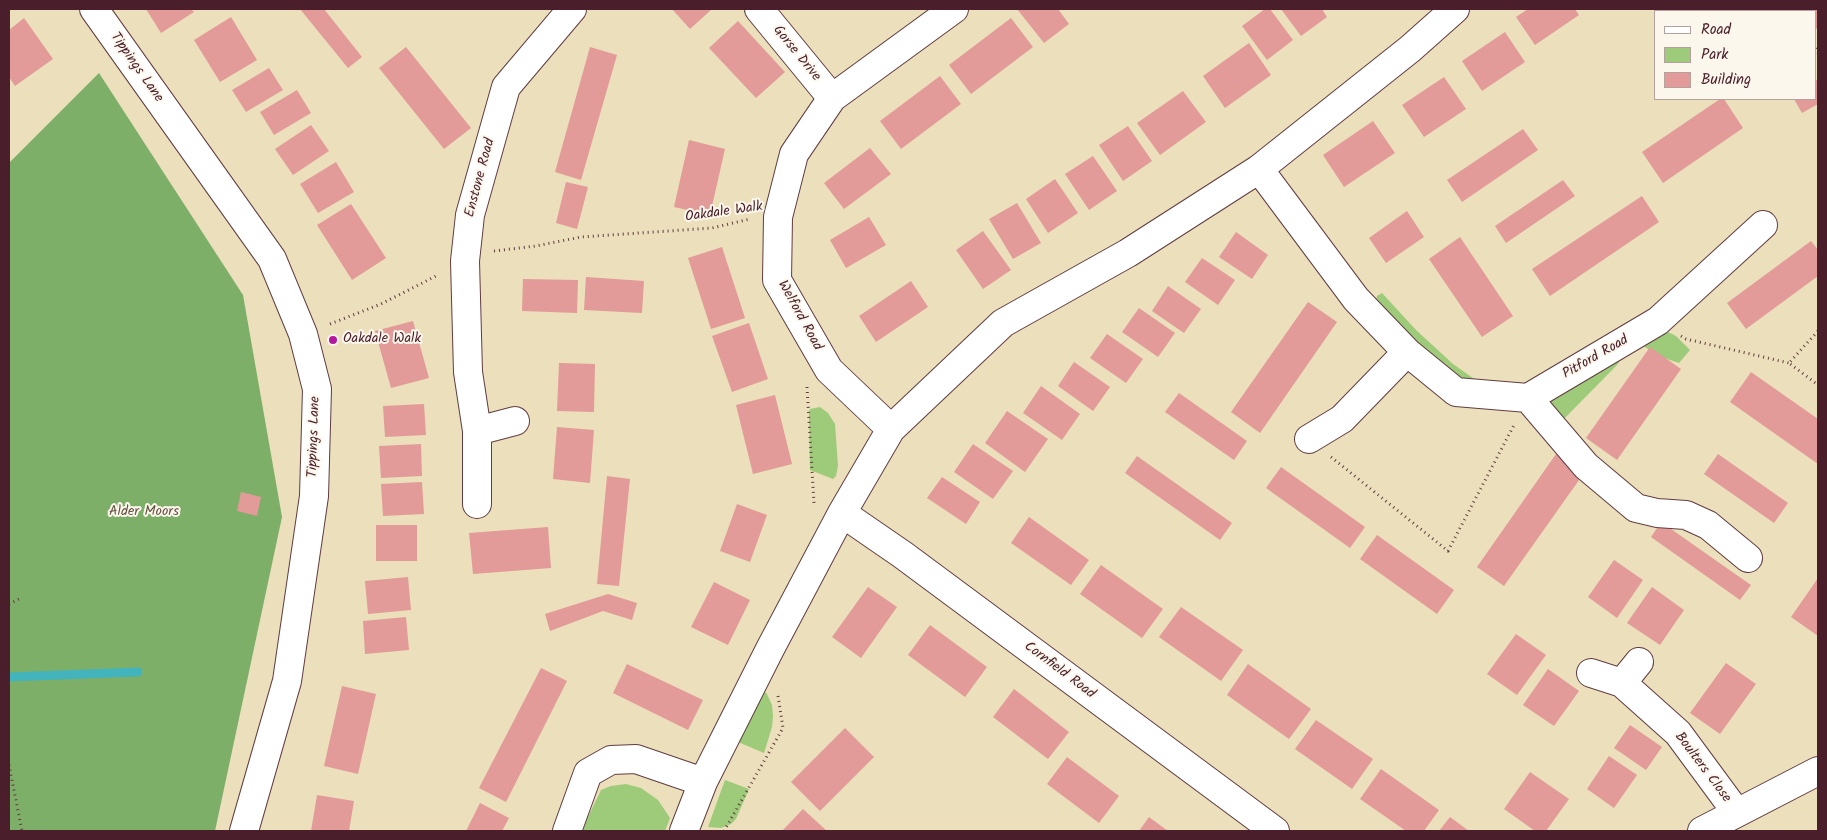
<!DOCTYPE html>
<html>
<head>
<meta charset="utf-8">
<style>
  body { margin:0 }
  #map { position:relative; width:1827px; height:840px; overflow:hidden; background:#ebdfbc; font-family:Kalam,sans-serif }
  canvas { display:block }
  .frame { position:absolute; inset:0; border:10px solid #4a1f2b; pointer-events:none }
  .legend { position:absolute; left:1654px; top:10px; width:162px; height:90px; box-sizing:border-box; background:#fbf7ec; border:1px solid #b4a19f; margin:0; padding:6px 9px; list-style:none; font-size:15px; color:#4a1f2b }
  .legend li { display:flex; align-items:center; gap:10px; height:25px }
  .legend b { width:25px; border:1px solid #b4a19f }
</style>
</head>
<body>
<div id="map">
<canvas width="1827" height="840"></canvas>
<div class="frame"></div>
<ul class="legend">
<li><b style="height:6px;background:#fff"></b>Road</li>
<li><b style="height:14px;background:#9dcb79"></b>Park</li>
<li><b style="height:14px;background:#e29b98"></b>Building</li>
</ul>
</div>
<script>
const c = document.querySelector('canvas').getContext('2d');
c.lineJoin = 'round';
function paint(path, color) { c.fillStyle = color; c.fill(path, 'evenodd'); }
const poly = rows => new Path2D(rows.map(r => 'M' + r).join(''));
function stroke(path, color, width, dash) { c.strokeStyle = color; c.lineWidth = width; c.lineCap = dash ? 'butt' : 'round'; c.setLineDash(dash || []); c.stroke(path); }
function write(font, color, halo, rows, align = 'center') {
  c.font = font + ' Kalam,sans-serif'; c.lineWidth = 4; c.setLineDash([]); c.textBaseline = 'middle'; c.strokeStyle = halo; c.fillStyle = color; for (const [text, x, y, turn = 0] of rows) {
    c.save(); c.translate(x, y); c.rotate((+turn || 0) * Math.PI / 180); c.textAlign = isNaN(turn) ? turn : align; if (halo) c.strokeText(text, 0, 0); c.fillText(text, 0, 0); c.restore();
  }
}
paint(poly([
  [1382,293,1416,330,1453,364,1480,383,1463,382,1375,307,1377,296],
  [1666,331,1676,336,1690,350,1679,363,1658,356,1638,342],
  [1631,344,1617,365,1556,427,1547,398],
  [820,407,828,413,835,424,838,466,836,476,833,479,810,470,809,413,810,409],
  [762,689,767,694,772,705,773,716,772,727,764,753,738,742],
  [725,780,749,789,736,819,731,824,721,828,708,827],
  [626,784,641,788,658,800,670,818,665,831,581,831,601,790,611,786]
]), '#9dcb79');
paint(poly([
  [99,73,243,295,282,517,215,831,9,831,9,163]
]), '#7eaf69');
stroke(poly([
  [9,677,138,672]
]), '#43b3bc', 9);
paint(poly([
  [146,9,191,9,194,12,161,33],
  [300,9,324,9,362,57,348,68],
  [672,9,712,9,690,29],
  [1017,9,1058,9,1069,24,1044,43],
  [1265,9,1270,9,1293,40,1267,60,1242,26],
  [1281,9,1322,9,1327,17,1301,36],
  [1528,9,1575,9,1579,15,1535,45,1516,17],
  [1741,9,1774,9,1776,11,1742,11],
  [1803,9,1818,9,1818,27,1816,29,1816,11,1804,11],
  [231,17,257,60,220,82,194,40],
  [24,18,53,59,15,86,9,77,9,30],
  [1011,18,1033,47,971,94,949,65],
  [738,21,785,72,756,98,709,48],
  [1505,32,1525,62,1482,91,1462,61],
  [1249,43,1271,75,1225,108,1203,76],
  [406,47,471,128,444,149,379,68],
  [590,47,617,55,581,180,555,172],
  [269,68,283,90,246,112,232,90],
  [940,76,961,104,901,149,880,121],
  [1444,77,1466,109,1424,137,1402,105],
  [1816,79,1818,83,1818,104,1802,113,1794,99,1816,99],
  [297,90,311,113,274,135,260,112],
  [1183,91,1206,122,1160,155,1137,123],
  [1720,99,1724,99,1743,128,1663,183,1642,152],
  [1373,121,1395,153,1344,187,1323,155],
  [311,125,329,151,293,175,275,149],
  [1128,126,1152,161,1123,181,1099,145],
  [1523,129,1538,150,1462,202,1447,180],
  [689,140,725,149,710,215,674,207],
  [870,148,891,174,844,209,824,183],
  [1093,156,1117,191,1089,210,1065,174],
  [336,162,354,192,318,213,300,184],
  [1055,179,1078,213,1048,233,1026,199],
  [1563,180,1575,196,1506,243,1495,226],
  [566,182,588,187,577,229,556,223],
  [1642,196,1659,222,1550,296,1532,269],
  [1017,203,1041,243,1013,259,989,219],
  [351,204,386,258,352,280,317,225],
  [1407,211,1424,237,1386,263,1369,238],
  [869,217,886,245,846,268,830,240],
  [983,231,1011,270,983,289,956,250],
  [1236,232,1268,255,1252,279,1219,257],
  [1460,237,1513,316,1482,337,1429,259],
  [1811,241,1818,250,1818,276,1746,329,1727,303],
  [722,247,745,318,711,329,688,258],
  [1202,258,1235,280,1218,305,1185,282],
  [586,277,644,281,642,313,584,310],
  [523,279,578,280,577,313,522,311],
  [911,281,928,307,876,342,859,316],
  [1168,286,1201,309,1184,333,1152,311],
  [1308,302,1337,322,1260,433,1231,412],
  [1139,308,1175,333,1158,357,1122,332],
  [413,321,429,378,391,388,375,331],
  [749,323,768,379,732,392,712,336],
  [1107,334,1143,359,1126,383,1090,358],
  [1650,347,1681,369,1617,460,1586,438],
  [1074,362,1110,387,1093,411,1058,386],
  [559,363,595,364,594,412,557,411],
  [1751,372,1818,419,1818,464,1730,402],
  [1041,386,1080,414,1062,440,1023,413],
  [1179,393,1247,441,1234,460,1165,412],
  [775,395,792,464,753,474,736,405],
  [424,404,426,435,385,437,383,406],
  [1007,411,1048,439,1025,472,985,443],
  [557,427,594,430,590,483,553,479],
  [421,444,422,476,381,478,379,446],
  [973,444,1013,471,993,499,954,472],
  [1556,454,1584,473,1504,586,1477,567],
  [1718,454,1788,503,1774,523,1704,474],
  [1137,456,1232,523,1220,540,1125,473],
  [1281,467,1365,527,1350,548,1266,488],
  [607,476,630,479,619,586,597,584],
  [942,477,980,502,966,524,927,498],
  [422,482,424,514,383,516,381,484],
  [241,492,261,497,257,516,237,511],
  [737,504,767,515,750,562,720,551],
  [1029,517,1089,560,1071,585,1011,543],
  [1661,522,1751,585,1740,600,1651,537],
  [376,525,417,525,417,561,376,561],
  [548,527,551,568,473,574,469,533],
  [1377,535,1454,590,1437,614,1360,559],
  [1614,560,1643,580,1617,618,1588,597],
  [1101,565,1163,609,1142,638,1080,594],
  [408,577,411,610,368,614,365,581],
  [1818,578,1818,636,1791,617],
  [714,582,750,600,728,645,691,627],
  [868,587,897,607,861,658,832,637],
  [1652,587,1684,610,1660,645,1627,623],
  [608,594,637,603,632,620,603,611,550,631,545,614],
  [1181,607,1243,650,1221,681,1159,637],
  [406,617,409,650,365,654,363,621],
  [930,625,987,667,965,697,908,655],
  [1516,634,1546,655,1517,695,1487,674],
  [1726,663,1756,684,1720,734,1690,713],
  [627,664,703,700,688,730,613,693],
  [1248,664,1311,709,1289,739,1227,695],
  [541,668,567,681,506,802,479,788],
  [1548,669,1579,691,1554,726,1523,705],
  [342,686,376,694,358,774,324,766],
  [1014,689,1069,732,1048,759,993,717],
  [1316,720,1373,759,1352,789,1295,749],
  [1630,725,1662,747,1646,770,1614,748],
  [845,728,874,757,820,811,791,782],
  [1609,756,1637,775,1614,808,1587,789],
  [1067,757,1119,796,1099,823,1047,784],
  [1381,769,1439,810,1424,831,1406,831,1360,799],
  [1530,772,1569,799,1546,831,1535,831,1504,809],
  [317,795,354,801,349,831,311,831],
  [480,803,509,818,502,831,466,831],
  [803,809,827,831,782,831],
  [1149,817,1168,831,1139,831],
  [1450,817,1469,831,1439,831]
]), '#e29b98');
const minor = poly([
  [94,9,272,259,303,334,317,389,314,496,287,681,244,831],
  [759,9,832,98],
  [1259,169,1356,299,1407,352,1456,392,1528,398,1658,321,1763,225],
  [1528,398,1586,466,1636,508,1657,513,1686,515,1708,525,1748,558],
  [891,429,829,370,777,280,778,217,794,154,832,98,954,9],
  [477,431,515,421],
  [1309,439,1342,419,1407,352],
  [477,504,477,431,468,372,465,261,470,215,506,87,572,9],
  [842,513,903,555,1275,831],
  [1591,673,1622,683,1678,733,1737,813],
  [1622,683,1639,662],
  [567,831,588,773,611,760,636,759,703,782],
  [684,831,703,782,770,649,842,513,891,429,1003,323,1128,253,1259,169,1410,49,1455,9],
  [1702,831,1818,771]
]);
stroke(minor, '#623c41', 30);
stroke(poly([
  [1794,9,1795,11],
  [1816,48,1818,53],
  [494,251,536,246,581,237,712,228,750,219],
  [330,324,381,304,438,275],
  [1818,331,1789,363,1818,385],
  [1681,336,1686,339,1789,363],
  [807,387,814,503],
  [1331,457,1448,551,1514,425],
  [9,604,19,599],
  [9,765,22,831],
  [724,831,783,728,778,696]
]), '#623c41', 3, [1, 4]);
stroke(minor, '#fff', 28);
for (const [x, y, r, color] of [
  [333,340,5,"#b5179e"]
]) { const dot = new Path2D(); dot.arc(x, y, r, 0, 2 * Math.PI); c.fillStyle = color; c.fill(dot); stroke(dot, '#fbf7ec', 2); }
write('14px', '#4a1f2b', '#fbf7ec', [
  ["Gorse Drive",796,54,51],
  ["Tippings Lane",136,68,55],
  ["Enstone Road",481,178,-75],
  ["Oakdale Walk",724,213,-8],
  ["Welford Road",799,316,61],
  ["Pitford Road",1596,358,-30],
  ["Tippings Lane",315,437,-88],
  ["Cornfield Road",1059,671,37],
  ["Boulters Close",1702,768,53]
]);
write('14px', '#4a1f2b', '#fbf7ec', [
  ["Oakdale Walk",343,340]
], 'left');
write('14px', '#635342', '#fbf7ec', [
  ["Alder Moors",144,513]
]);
</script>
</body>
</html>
